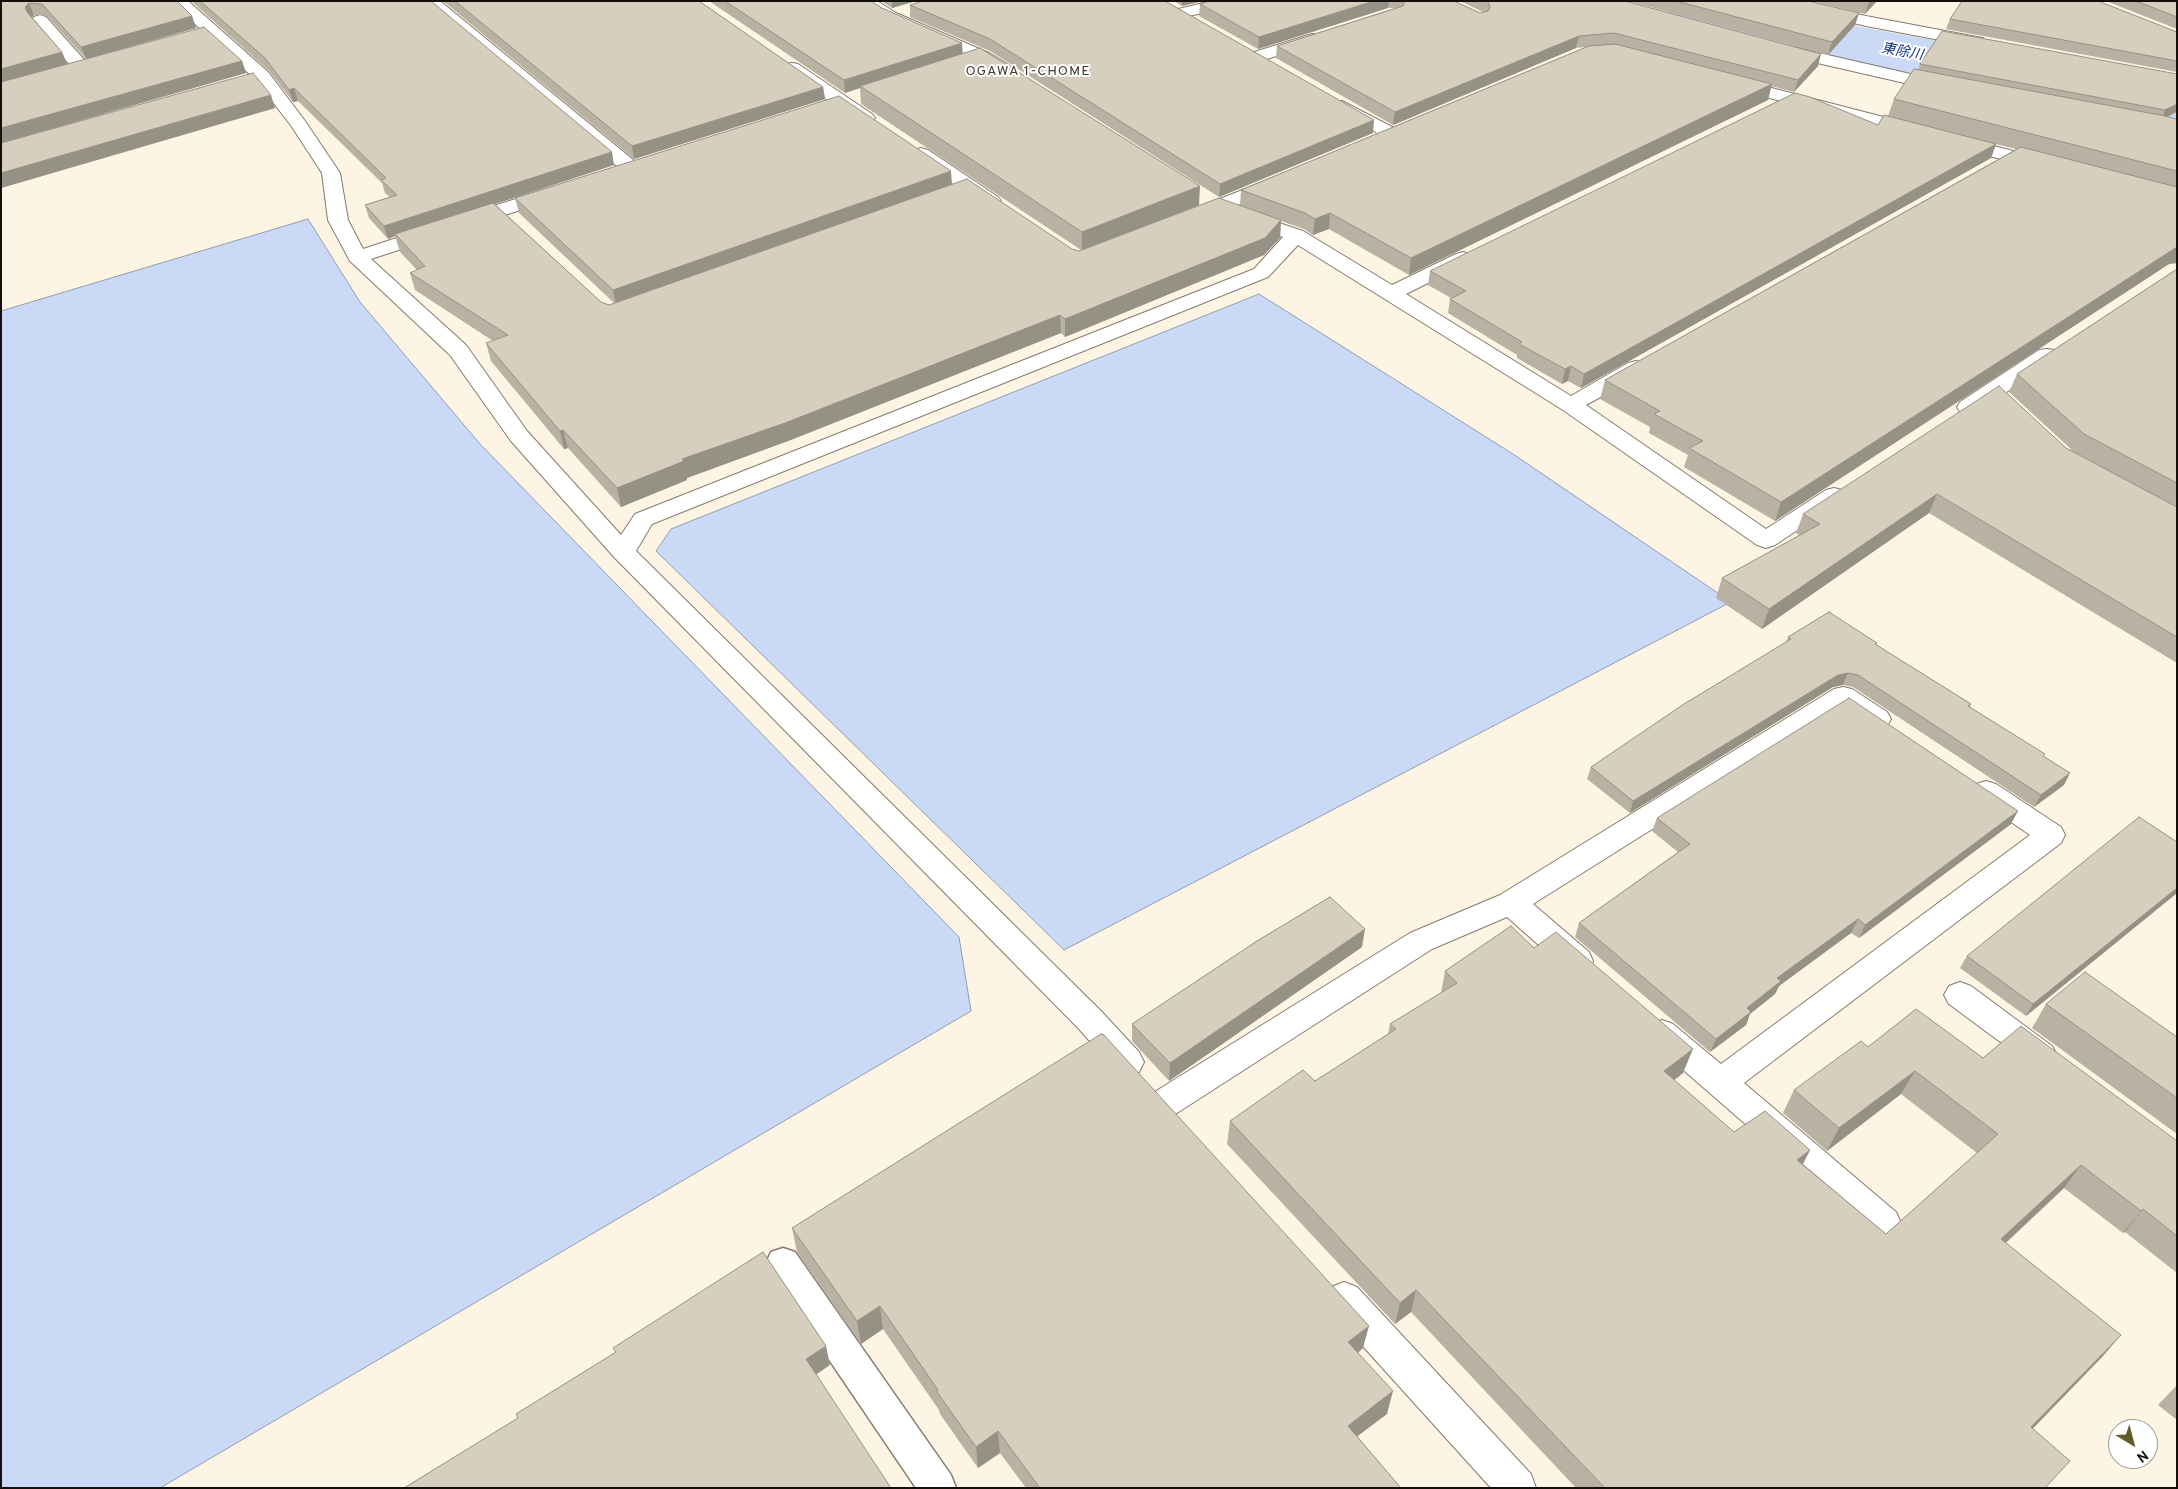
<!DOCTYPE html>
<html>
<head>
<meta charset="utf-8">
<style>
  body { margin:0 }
  #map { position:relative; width:2178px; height:1489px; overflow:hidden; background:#fdf4e3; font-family:Overpass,sans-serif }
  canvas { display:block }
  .frame { position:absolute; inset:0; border:2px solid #13100b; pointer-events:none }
  .north { position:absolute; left:2108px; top:1419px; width:50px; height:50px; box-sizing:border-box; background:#fff; border:1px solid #a19f9d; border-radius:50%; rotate:143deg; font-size:14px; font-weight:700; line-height:20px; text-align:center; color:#13100b }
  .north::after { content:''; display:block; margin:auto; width:18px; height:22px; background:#655b28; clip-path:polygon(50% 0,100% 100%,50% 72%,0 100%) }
</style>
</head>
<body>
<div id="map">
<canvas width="2178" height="1489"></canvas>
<div class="frame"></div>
<div class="north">N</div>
</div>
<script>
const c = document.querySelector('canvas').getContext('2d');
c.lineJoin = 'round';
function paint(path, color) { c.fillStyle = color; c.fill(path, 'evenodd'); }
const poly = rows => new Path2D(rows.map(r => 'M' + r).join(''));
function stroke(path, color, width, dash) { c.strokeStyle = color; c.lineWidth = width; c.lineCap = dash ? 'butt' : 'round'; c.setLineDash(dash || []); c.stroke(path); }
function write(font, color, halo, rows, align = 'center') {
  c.font = font + ' Overpass,"Noto Sans JP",sans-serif'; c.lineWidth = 4; c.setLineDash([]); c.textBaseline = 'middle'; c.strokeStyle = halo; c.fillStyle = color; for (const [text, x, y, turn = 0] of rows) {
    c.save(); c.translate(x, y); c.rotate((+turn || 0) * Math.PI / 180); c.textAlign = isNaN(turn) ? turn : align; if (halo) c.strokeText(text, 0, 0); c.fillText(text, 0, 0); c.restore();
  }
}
const water = poly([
  [308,219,360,302,480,444,959,937,971,1011,160,1488,1,1488,1,311,308,219],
  [1259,294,1513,454,1731,602,1064,950,656,551,671,529,1259,294]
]);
paint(water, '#c9d9f6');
stroke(water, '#929db0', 1);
paint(poly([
  [1661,1,1761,1,1860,27,2177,83,2177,122,1858,63,1669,14,1661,1]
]), '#c9d9f6');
const lane = poly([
  [783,1248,795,1252,951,1475,956,1488,916,1488,771,1274,766,1263,771,1252,783,1248]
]);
const street = poly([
  [170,1,188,1,268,72,305,121,340,173,348,220,363,249,546,189,553,187,560,189,563,193,560,197,371,259,466,345,527,431,621,535,635,514,1254,269,1283,237,1272,233,1269,229,1272,225,1279,223,1303,231,1392,285,1456,254,1463,252,1470,254,1473,258,1470,262,1406,294,1571,396,1628,363,1636,361,1644,363,1647,368,1644,373,1586,405,1766,529,1826,490,1834,488,1842,490,1846,495,1842,500,1775,545,1766,548,1757,545,1563,410,1298,245,1268,277,652,524,636,551,1101,1011,1139,1052,1144,1062,1139,1072,1128,1075,1117,1072,1079,1029,614,557,511,441,450,355,350,261,328,220,322,173,292,127,256,80,170,1],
  [422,1,440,1,638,164,640,168,638,172,631,174,624,172,422,1],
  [857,1,877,1,896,13,989,53,1009,65,1012,69,1009,73,1003,74,997,73,977,61,884,19,857,1],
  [1212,1,1244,1,1242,4,1180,18,1174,16,1172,13,1174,10,1212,1],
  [1772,1,1802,1,1866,16,1977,37,1983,38,1985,42,1983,46,1977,47,1866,26,1774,4,1772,1],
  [40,15,46,17,88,64,91,68,88,72,76,72,34,23,32,20,34,17,40,15],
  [1312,34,1318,35,1320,39,1318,43,1257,62,1251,61,1249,57,1251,53,1312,34],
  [1784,45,1950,83,1953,87,1950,91,1944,92,1778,54,1776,50,1778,46,1784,45],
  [792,63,798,64,872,114,875,118,872,122,866,123,860,122,786,72,783,68,786,64,792,63],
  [1733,78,1922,127,1925,131,1922,135,1916,136,1727,87,1724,83,1727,79,1733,78],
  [1342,101,1398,130,1401,134,1398,138,1392,139,1386,138,1336,110,1333,106,1336,102,1342,101],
  [1958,137,2049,160,2051,164,2049,168,2042,170,1952,146,1949,142,1952,138,1958,137],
  [921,148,928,150,998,197,1001,201,998,205,991,207,984,205,914,158,912,154,914,150,921,148],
  [1275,177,1282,179,1284,183,1282,187,1201,220,1194,222,1187,220,1184,216,1187,212,1275,177],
  [2047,349,2055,350,2058,355,2055,360,1976,412,1968,414,1960,412,1957,407,1960,402,2039,350,2047,349],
  [1843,687,1852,689,1887,712,1891,719,1887,726,1877,728,1867,726,1843,709,1533,904,1589,952,1593,961,1589,970,1578,973,1567,970,1507,917,1432,949,1177,1113,1165,1117,1153,1113,1148,1103,1153,1093,1410,933,1500,895,1834,689,1843,687],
  [1986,781,1996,784,2061,827,2065,835,2061,843,1744,1083,1896,1212,1901,1223,1896,1234,1884,1239,1872,1234,1651,1042,1646,1033,1651,1024,1662,1020,1673,1024,1721,1064,2030,835,1976,798,1972,791,1976,784,1986,781],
  [1960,982,1971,986,2052,1046,2057,1055,2052,1064,2041,1068,2030,1064,1949,1004,1944,995,1949,986,1960,982],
  [1344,1282,1357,1287,1531,1474,1536,1488,1491,1488,1331,1311,1326,1299,1331,1287,1344,1282]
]);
stroke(lane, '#837c6d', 3);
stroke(street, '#837c6d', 2);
paint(lane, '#fff');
paint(street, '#fff');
paint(poly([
  [1,1,177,1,192,16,196,28,86,59,47,16,34,15,32,17,62,52,67,64,242,61,246,73,61,126,275,108,1,188],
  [191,1,431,1,614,165,495,204,601,302,609,305,614,303,519,213,515,198,952,184,1072,249,1079,251,1081,250,861,104,860,88,845,93,709,1,871,1,882,8,963,54,1199,205,1140,228,1240,205,1241,190,1586,47,1576,48,1393,125,1276,58,1277,46,1395,8,1388,8,1258,49,1199,16,1200,4,1210,1,1454,1,1480,13,1483,12,1460,1,1625,1,1818,66,1794,92,1771,86,1768,100,1409,275,1329,229,1313,235,1304,229,1281,221,1280,238,1264,255,1065,337,1061,333,788,441,687,478,687,480,621,507,568,448,564,449,491,361,486,343,493,341,415,290,410,273,417,270,400,252,395,236,388,239,369,218,365,205,390,197,385,193,382,183,298,101,293,102,269,71],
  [443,1,699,1,823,87,825,99,634,159],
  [881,1,916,1,892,8],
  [1174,1,1203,1,1182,6],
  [1628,1,1808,1,1859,13,1855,25,1828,55],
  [1811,1,1877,1,1865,14],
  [2106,1,2177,1,2177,29],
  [910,5,1373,133,1219,197,990,51,910,17],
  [1950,19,2177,32,2177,72,1946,29],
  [1920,64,2177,74,2167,117,2177,119,2177,263,2169,264,1775,521,1684,467,1688,455,1649,433,1650,427,1600,399,1605,380,2016,149,1996,144,1991,158,1581,388,1568,381,1562,384,1517,358,1517,355,1448,313,1450,299,1451,298,1428,285,1430,271,1878,125,1888,116,1894,99,1918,70],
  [2177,269,2177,663,1929,513,1762,629,1716,598,1722,578,1800,536,1796,533,1803,514,2066,448,2073,451,2009,392,2017,374],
  [1788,637,1876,645,1971,704,1970,707,2044,757,2064,785,2034,807,1853,687,1843,685,1833,687,1630,813,1587,779,1591,767,1786,642],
  [1657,818,2011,824,1859,938,1851,933,1779,986,1775,994,1750,1014,1746,1025,1710,1052,1575,937,1579,923,1678,852,1652,831],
  [2177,842,2177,893,2026,1016,1960,968,1967,956],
  [1362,947,1169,1081,1132,1041,1132,1024],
  [1534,948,1683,1073,1674,1080,1734,1132,1810,1150,1803,1164,1886,1234,1977,1153,1901,1094,1827,1151,1783,1113,1794,1090,1868,1047,1983,1058,2177,1141,2177,1273,2125,1232,2123,1233,2064,1188,2006,1243,2103,1356,2033,1428,2045,1488,1576,1488,1411,1312,1395,1324,1227,1144,1230,1121,1315,1081,1388,1034,1390,1024,1441,993,1445,971],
  [2046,1004,2177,1037,2177,1134,2032,1028],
  [792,1228,1363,1348,1358,1353,1387,1414,1357,1436,1401,1488,1026,1488,1000,1453,978,1468,940,1414,939,1410,883,1329,861,1344,797,1252],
  [2177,1385,2177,1420,2158,1405]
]), '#b9b2a3');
paint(poly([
  [892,1,916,1,892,8],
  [1182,1,1203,1,1182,6],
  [1374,1,1389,1,1388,8,1258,49,1259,37],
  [1870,1,1877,1,1865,14,1869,2],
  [29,3,34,15,30,19,25,7],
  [1859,13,1855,25,1828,55,1832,42],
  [192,16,196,28,86,59,81,47],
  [1579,36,1576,48,1393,125,1395,112],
  [962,43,963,56,860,86,860,88,845,93,844,80],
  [62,52,67,64,1,83,1,69],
  [1821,54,1818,66,1794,92,1798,80],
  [242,61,246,73,1,143,1,128],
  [1772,84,1768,100,1409,275,1411,258],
  [823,87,825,99,634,159,632,146],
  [294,88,298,101,293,102,289,90],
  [271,95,275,108,1,188,1,173],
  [2177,104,2177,112,2161,120,2165,110],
  [1374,120,1373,133,1219,197,1220,184],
  [1996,144,1991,158,1581,388,1584,374],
  [612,152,614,165,397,236,395,234,395,236,388,239,384,226],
  [951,171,952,185,616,305,613,290],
  [1200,186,1199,205,1082,251,1082,232],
  [1330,213,1329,229,1313,235,1315,219],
  [1281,220,1280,238,1264,255,1065,337,1065,319],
  [2177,247,2177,263,2169,264,1775,521,1781,502],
  [1060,315,1061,333,788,441,687,478,687,480,621,507,617,488,682,459],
  [1571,366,1568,381,1562,384,1565,369],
  [563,430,568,448,564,449,560,431],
  [1937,494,1929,513,1762,629,1769,609],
  [1848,673,1843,685,1833,687,1630,813,1633,801,1838,675],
  [2070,773,2064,785,2034,807,2041,795],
  [2018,811,2011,824,1859,938,1865,925],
  [2177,888,2177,893,2026,1016,2033,1004],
  [1858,919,1851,933,1779,986,1775,994,1750,1014,1746,1025,1710,1052,1716,1039,1777,978],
  [1365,929,1362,947,1169,1081,1170,1063],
  [1693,1049,1683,1073,1655,1095,1664,1071],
  [1915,1071,1901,1094,1827,1151,1839,1128],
  [1810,1150,1798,1173,1797,1160],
  [2081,1165,2064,1188,1985,1262,2001,1239],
  [2143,1209,2125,1232,2123,1233,2141,1211],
  [1416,1290,1411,1312,1395,1324,1400,1303],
  [880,1306,883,1329,861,1344,857,1321],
  [1369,1326,1363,1348,1343,1364,1348,1342],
  [2121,1335,2103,1356,2014,1448,2031,1427],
  [826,1346,830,1365,811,1378,806,1359],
  [1393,1391,1387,1414,1343,1447,1348,1426],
  [998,1431,1000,1453,978,1468,976,1447]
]), '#969185');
const building = poly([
  [1,1,177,1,192,16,81,47,42,4,29,3,25,7,27,12,62,52,1,69,1,1],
  [200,1,431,1,612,152,384,226,365,205,397,195,381,180,386,178,294,88,289,90,265,58,200,1],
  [455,1,699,1,823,87,632,146,455,1],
  [725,1,871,1,882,8,962,43,844,80,725,1],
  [923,1,1165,1,1374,120,1220,184,990,39,910,5,923,1],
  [1210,1,1374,1,1259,37,1200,4,1210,1],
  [1405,1,1454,1,1480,13,1488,11,1490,7,1488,1,1625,1,1821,54,1798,80,1614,33,1579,36,1395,112,1277,46,1403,6,1405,1],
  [1676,1,1808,1,1859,13,1832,42,1676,1],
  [1962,1,2098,1,2177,32,2177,61,1950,19,1962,1],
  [2136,1,2177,1,2177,17,2136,1],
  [204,27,242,61,1,128,1,82,204,27],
  [1942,31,2177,74,2177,104,2165,110,1920,64,1942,31],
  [1615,44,1772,84,1411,258,1330,213,1315,219,1305,213,1241,190,1589,46,1615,44],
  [980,48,1200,186,1082,232,860,86,980,48],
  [1914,69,2160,115,2177,119,2177,171,1894,99,1914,69],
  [253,73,271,95,1,173,1,143,253,73],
  [1795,93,1810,97,1878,125,1884,115,1996,144,1584,374,1571,366,1565,369,1519,344,1522,342,1450,299,1466,291,1430,271,1795,93],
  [839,96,951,171,613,290,515,198,839,96],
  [2021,147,2177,187,2177,247,1781,502,1689,448,1703,441,1654,414,1660,411,1605,380,2021,147],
  [967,179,1072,249,1079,251,1219,198,1281,220,1265,238,1065,319,1060,315,785,423,682,459,684,461,617,488,563,430,560,431,486,343,508,335,410,273,425,266,395,234,493,203,601,302,609,305,967,179],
  [2177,269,2177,483,2084,434,2017,374,2177,269],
  [1999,386,2066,448,2177,507,2177,637,1937,494,1769,609,1722,578,1820,524,1803,514,1999,386],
  [1829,612,1877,643,1875,644,1971,704,1968,706,2045,754,2043,756,2070,773,2041,795,1858,675,1848,673,1838,675,1633,801,1591,767,1684,704,1791,639,1788,637,1829,612],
  [1849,698,2018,811,1865,925,1858,919,1777,978,1781,981,1747,1008,1751,1012,1716,1039,1579,923,1690,844,1657,818,1849,698],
  [2139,817,2177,842,2177,888,2033,1004,1967,956,2139,817],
  [1330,897,1365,929,1170,1063,1132,1024,1257,941,1330,897],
  [1511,926,1534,948,1556,932,1693,1049,1664,1071,1734,1132,1765,1111,1810,1150,1797,1160,1886,1234,1998,1134,1915,1071,1839,1128,1794,1090,1861,1041,1868,1047,1916,1009,1983,1058,2021,1026,2177,1141,2177,1236,2143,1209,2141,1211,2081,1165,2001,1239,2121,1335,2031,1427,2070,1461,2045,1488,1605,1488,1416,1290,1400,1303,1230,1121,1303,1070,1315,1081,1396,1029,1390,1024,1457,983,1445,971,1511,926],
  [2085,972,2177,1037,2177,1098,2046,1004,2085,972],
  [1101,1034,1104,1035,1369,1326,1348,1342,1393,1391,1348,1426,1401,1488,1040,1488,998,1431,976,1447,937,1392,938,1390,880,1306,857,1321,792,1228,1101,1034],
  [763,1252,826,1346,806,1359,891,1488,404,1488,518,1418,516,1414,616,1352,613,1348,763,1252]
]);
paint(building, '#d7cfbe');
stroke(building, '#969185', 1);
write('italic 14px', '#0e3383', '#fff', [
  ["東除川",1902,53,10]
]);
c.letterSpacing = '1px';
write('14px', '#433c2f', '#fff', [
  ["OGAWA 1-CHOME",1028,72]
]);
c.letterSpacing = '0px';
</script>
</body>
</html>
